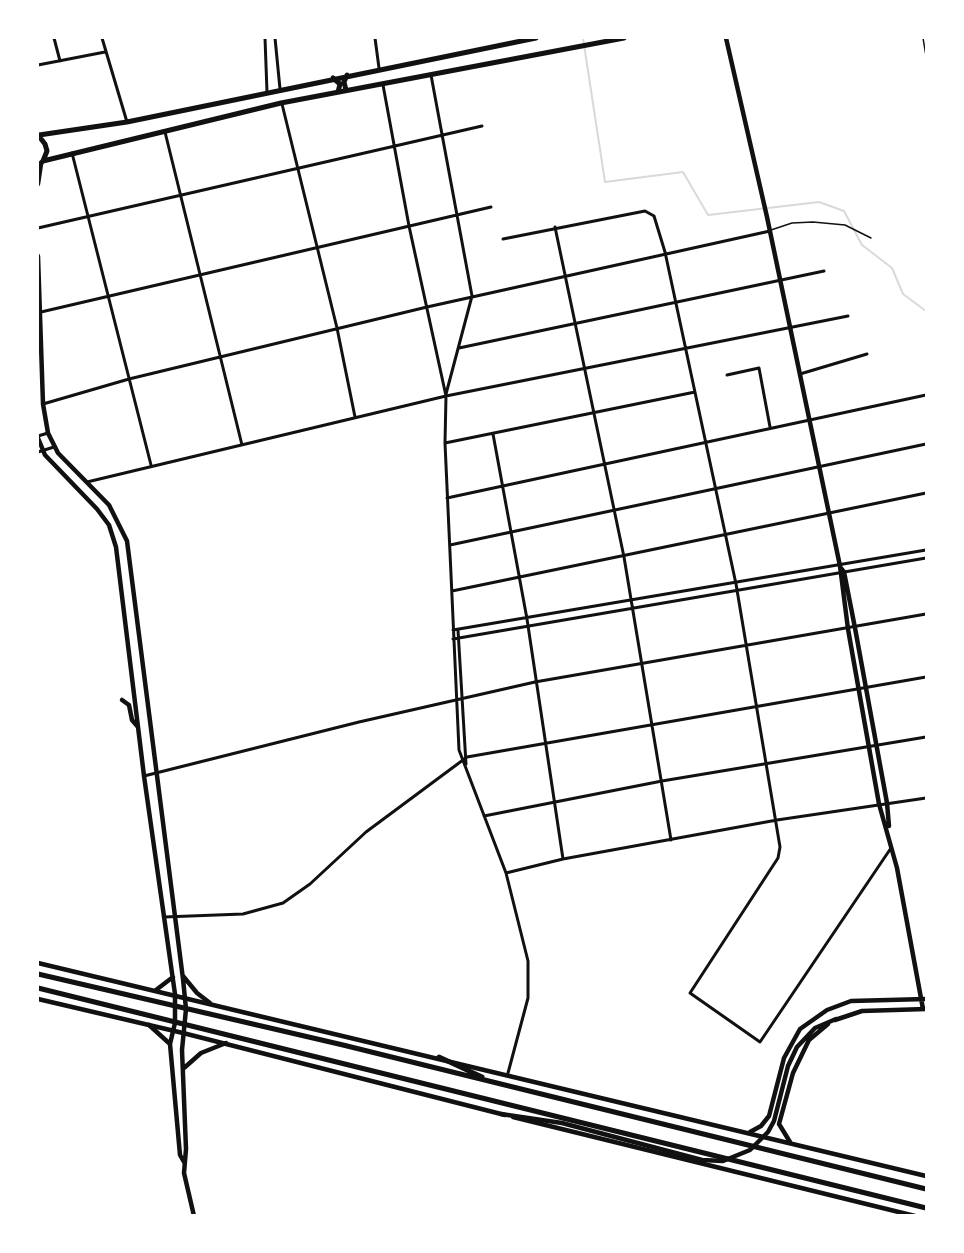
<!DOCTYPE html>
<html>
<head>
<meta charset="utf-8">
<style>
  body { margin:0 }
  #map { position:relative; width:964px; height:1253px; overflow:hidden; background:#fff; font-family:"Roboto Serif",serif }
  canvas { display:block }
  .frame { position:absolute; inset:0; border:39px solid #fff; pointer-events:none }
</style>
</head>
<body>
<div id="map">
<canvas width="964" height="1253"></canvas>
<div class="frame"></div>
</div>
<script>
const c = document.querySelector('canvas').getContext('2d');
c.lineJoin = 'round';
const poly = rows => new Path2D(rows.map(r => 'M' + r).join(''));
function stroke(path, color, width, dash) { c.strokeStyle = color; c.lineWidth = width; c.lineCap = dash ? 'butt' : 'round'; c.setLineDash(dash || []); c.stroke(path); }
stroke(poly([
  [583,38,605,182,683,172,708,215,819,202,844,211,862,245,892,268,903,294,926,311]
]), '#d9d9d9', 2);
stroke(poly([
  [923,38,926,56],
  [771,230,792,223,813,222,845,225,871,238]
]), '#111', 1.5);
stroke(poly([
  [54,38,60,61],
  [102,38,127,122],
  [265,38,267,92],
  [275,38,280,89],
  [375,38,379,68],
  [38,65,105,52],
  [431,75,472,296,446,394],
  [383,85,409,226,446,396,445,443,459,750,506,873,528,961,528,998,508,1073],
  [282,104,337,328,355,417],
  [165,132,242,445],
  [72,153,151,465],
  [555,227,624,557,671,840],
  [38,228,482,126],
  [503,239,645,211,654,216,665,252,736,584,780,847,778,858,690,993,760,1042,891,848],
  [41,312,491,207],
  [459,348,824,271],
  [800,374,867,354],
  [727,375,759,368,770,427],
  [43,404,129,379,427,307,770,231],
  [493,434,527,619,563,859],
  [38,436,48,433],
  [445,443,695,392],
  [38,452,54,447],
  [87,482,446,396,848,316],
  [447,498,926,395],
  [450,545,926,444],
  [452,591,926,493],
  [453,630,926,550],
  [458,630,466,764],
  [453,639,926,558],
  [144,776,359,722,535,682,926,614],
  [484,816,662,781,926,737],
  [506,873,563,859,777,820,926,798],
  [164,917,243,914,283,903,310,884,366,832,467,757,926,677]
]), '#111', 3);
stroke(poly([
  [38,963,926,1176],
  [38,999,183,1033,505,1115],
  [513,1117,915,1216]
]), '#111', 4.5);
stroke(poly([
  [726,38,767,217,840,566,848,629,879,804,897,868,923,1009],
  [38,184,41,164],
  [38,256,43,404,48,433,58,453,109,505,127,541,183,979,186,1009,182,1050,186,1149,184,1173,194,1216],
  [38,438,45,455,97,509,109,525,116,547,144,776,175,994,175,1023,170,1044,180,1155,184,1162],
  [840,567,844,572,855,628,887,803,889,826],
  [122,700,129,705,132,720,138,727],
  [183,976,197,993,210,1003],
  [156,990,173,977],
  [835,1020,862,1011,926,1009],
  [149,1025,170,1044],
  [184,1068,201,1053,226,1043],
  [501,1114,562,1123,702,1160,723,1161,750,1150,768,1132,774,1121,788,1066,797,1047,815,1028,836,1019],
  [750,1132,761,1126,769,1116,784,1058,800,1029,827,1010,851,1001,926,999],
  [790,1142,779,1124,793,1073,809,1040,828,1024]
]), '#111', 4.5);
stroke(poly([
  [333,78,340,84,338,92],
  [346,90,344,82,347,75],
  [39,135,127,122,536,38],
  [43,161,281,103,624,38],
  [38,166,43,161,47,151,45,144,38,135]
]), '#111', 5);
stroke(poly([
  [38,974,343,1045,926,1189],
  [38,988,926,1208],
  [439,1057,482,1077]
]), '#111', 5);
</script>
</body>
</html>
